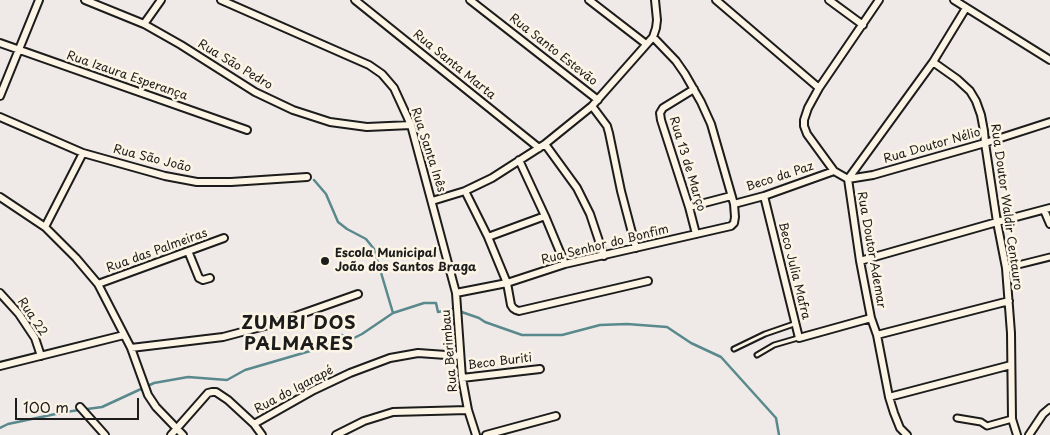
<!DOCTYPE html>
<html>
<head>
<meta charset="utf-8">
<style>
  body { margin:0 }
  #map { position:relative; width:1050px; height:435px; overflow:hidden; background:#efeae7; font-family:"Playpen Sans",sans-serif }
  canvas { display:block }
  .scale { position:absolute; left:15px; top:398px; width:124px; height:22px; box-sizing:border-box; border:2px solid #1c1c1c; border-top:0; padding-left:6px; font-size:15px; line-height:18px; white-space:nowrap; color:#1c1c1c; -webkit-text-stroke:4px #fcf5e5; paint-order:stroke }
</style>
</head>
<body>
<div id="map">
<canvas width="1050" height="435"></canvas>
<div class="scale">100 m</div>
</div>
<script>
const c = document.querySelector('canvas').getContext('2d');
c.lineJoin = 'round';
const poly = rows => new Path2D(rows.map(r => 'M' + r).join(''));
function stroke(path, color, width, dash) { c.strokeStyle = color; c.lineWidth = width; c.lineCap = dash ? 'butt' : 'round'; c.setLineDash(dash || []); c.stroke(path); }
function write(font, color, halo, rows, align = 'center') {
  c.font = font + ' "Playpen Sans",sans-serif'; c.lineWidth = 5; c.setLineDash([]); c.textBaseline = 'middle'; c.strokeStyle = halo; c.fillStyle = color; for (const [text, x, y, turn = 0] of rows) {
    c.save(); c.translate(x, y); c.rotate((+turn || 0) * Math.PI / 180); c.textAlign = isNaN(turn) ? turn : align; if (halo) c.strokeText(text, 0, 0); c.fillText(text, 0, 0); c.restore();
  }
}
stroke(poly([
  [314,180,326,194,338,222,347,229,366,239,374,249,393,313],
  [0,428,8,424,65,412,102,407,154,383,188,377,227,380,245,370,317,349,341,335,354,338,362,334,393,313,424,303,436,303,438,312,453,309,479,318,485,322,522,335,562,335,600,325,627,324,667,327,691,343,721,357,776,418,779,435]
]), '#59898c', 2.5);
const service = poly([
  [734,349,765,334,794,324],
  [757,355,774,345,798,338]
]);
const pedestrian = poly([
  [1006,268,1050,257],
  [957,418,981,422,987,426,1012,419]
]);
const minor = poly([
  [85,0,144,24,181,45,255,92,293,110,330,122,367,127,411,125],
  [221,0,369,65,382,74,394,88,411,125,456,293,462,378,468,410,476,435],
  [355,0,539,148],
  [470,0,598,100],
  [589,0,646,44],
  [716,0,819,88],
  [829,0,863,25],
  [954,0,1050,60],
  [144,24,161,0],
  [0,43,247,130],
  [933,62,957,79,970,91,976,101,981,115,984,131,985,143,997,222,1006,268,1011,333,1012,419,1017,435],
  [694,89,663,108,660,113,661,120,689,207,696,234],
  [0,96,39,0],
  [592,106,607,126,609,133,621,191,636,248],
  [0,117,83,153,165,176,197,182,231,182,307,177],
  [545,144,577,188,590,214,604,256],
  [519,160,545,216,565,264],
  [848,179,834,171,807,134,804,126,804,120,808,108,819,88,879,0],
  [848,179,873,175,985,143,1050,122],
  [465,191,488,237,507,283,511,305,513,308,516,310,519,311,648,281],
  [764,196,799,338,871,318],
  [0,197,45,227,76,258,98,284,131,348,148,395,156,407,183,435],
  [432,201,465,191,492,178,545,144,592,106,653,37,656,28,657,20,655,0],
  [734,204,764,196,834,171],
  [689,207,731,196],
  [1044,210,1050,224],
  [45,227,83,153],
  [488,237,545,216],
  [188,251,199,278,203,280,210,278],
  [860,261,997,222,1050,208],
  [98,284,224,238],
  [0,293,19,314,35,338,41,356],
  [456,293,507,283,565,264,731,226,734,223,735,217,734,204,711,124,701,102,685,74,676,61,653,37],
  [877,335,1009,301],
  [131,348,223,337,276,323,358,294],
  [0,366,124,335],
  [462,378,540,369],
  [889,397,1011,365],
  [80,407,105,435],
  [254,424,314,390,350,373,390,358,418,353,460,356],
  [171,435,208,393,212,392,216,392,228,400,254,424,262,435],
  [336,435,364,421,393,412,468,410],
  [486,435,556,416],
  [907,435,900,428,894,413,889,397,877,335,871,318,860,261,848,179,933,62,966,8],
  [1029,435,1043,414,1050,408]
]);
stroke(service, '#1c1c1c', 7);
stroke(pedestrian, '#1c1c1c', 9);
stroke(minor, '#1c1c1c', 10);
stroke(service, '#fcf5e5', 3);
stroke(pedestrian, '#fcf5e5', 5);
stroke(minor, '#fcf5e5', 6);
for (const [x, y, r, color] of [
  [325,261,5,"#1c1c1c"]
]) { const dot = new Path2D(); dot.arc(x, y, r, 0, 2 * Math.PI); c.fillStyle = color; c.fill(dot); stroke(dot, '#fcf5e5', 2); }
write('12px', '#1c1c1c', '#fcf5e5', [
  ["Rua Santo Estevão",553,50,38],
  ["Rua São Pedro",235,65,31],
  ["Rua Santa Marta",454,65,39],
  ["Rua Izaura Esperança",127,76,19],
  ["Rua Doutor Nélio",932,146,-16],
  ["Rua Santa Inês",428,150,72],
  ["Rua São João",152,159,14],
  ["Rua 13 de Março",687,164,73],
  ["Beco da Paz",780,177,-18],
  ["Rua Doutor Waldir Centauro",1006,207,82],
  ["Rua Senhor do Bonfim",605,245,-14],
  ["Rua Doutor Ademar",871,250,80],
  ["Rua das Palmeiras",157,251,-20],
  ["Beco Julia Mafra",794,271,76],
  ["Rua 22",32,317,56],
  ["Rua Berimbau",450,351,-95],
  ["Beco Buriti",500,362,-7],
  ["Rua do Igarapé",294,390,-28]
]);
write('bold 12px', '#1c1c1c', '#fcf5e5', [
  ["Escola Municipal",335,254],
  ["João dos Santos Braga",335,268]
], 'left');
c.letterSpacing = '1px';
write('bold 18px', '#1c1c1c', '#fcf5e5', [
  ["ZUMBI DOS",299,324],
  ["PALMARES",299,345]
]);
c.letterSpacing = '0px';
</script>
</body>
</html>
